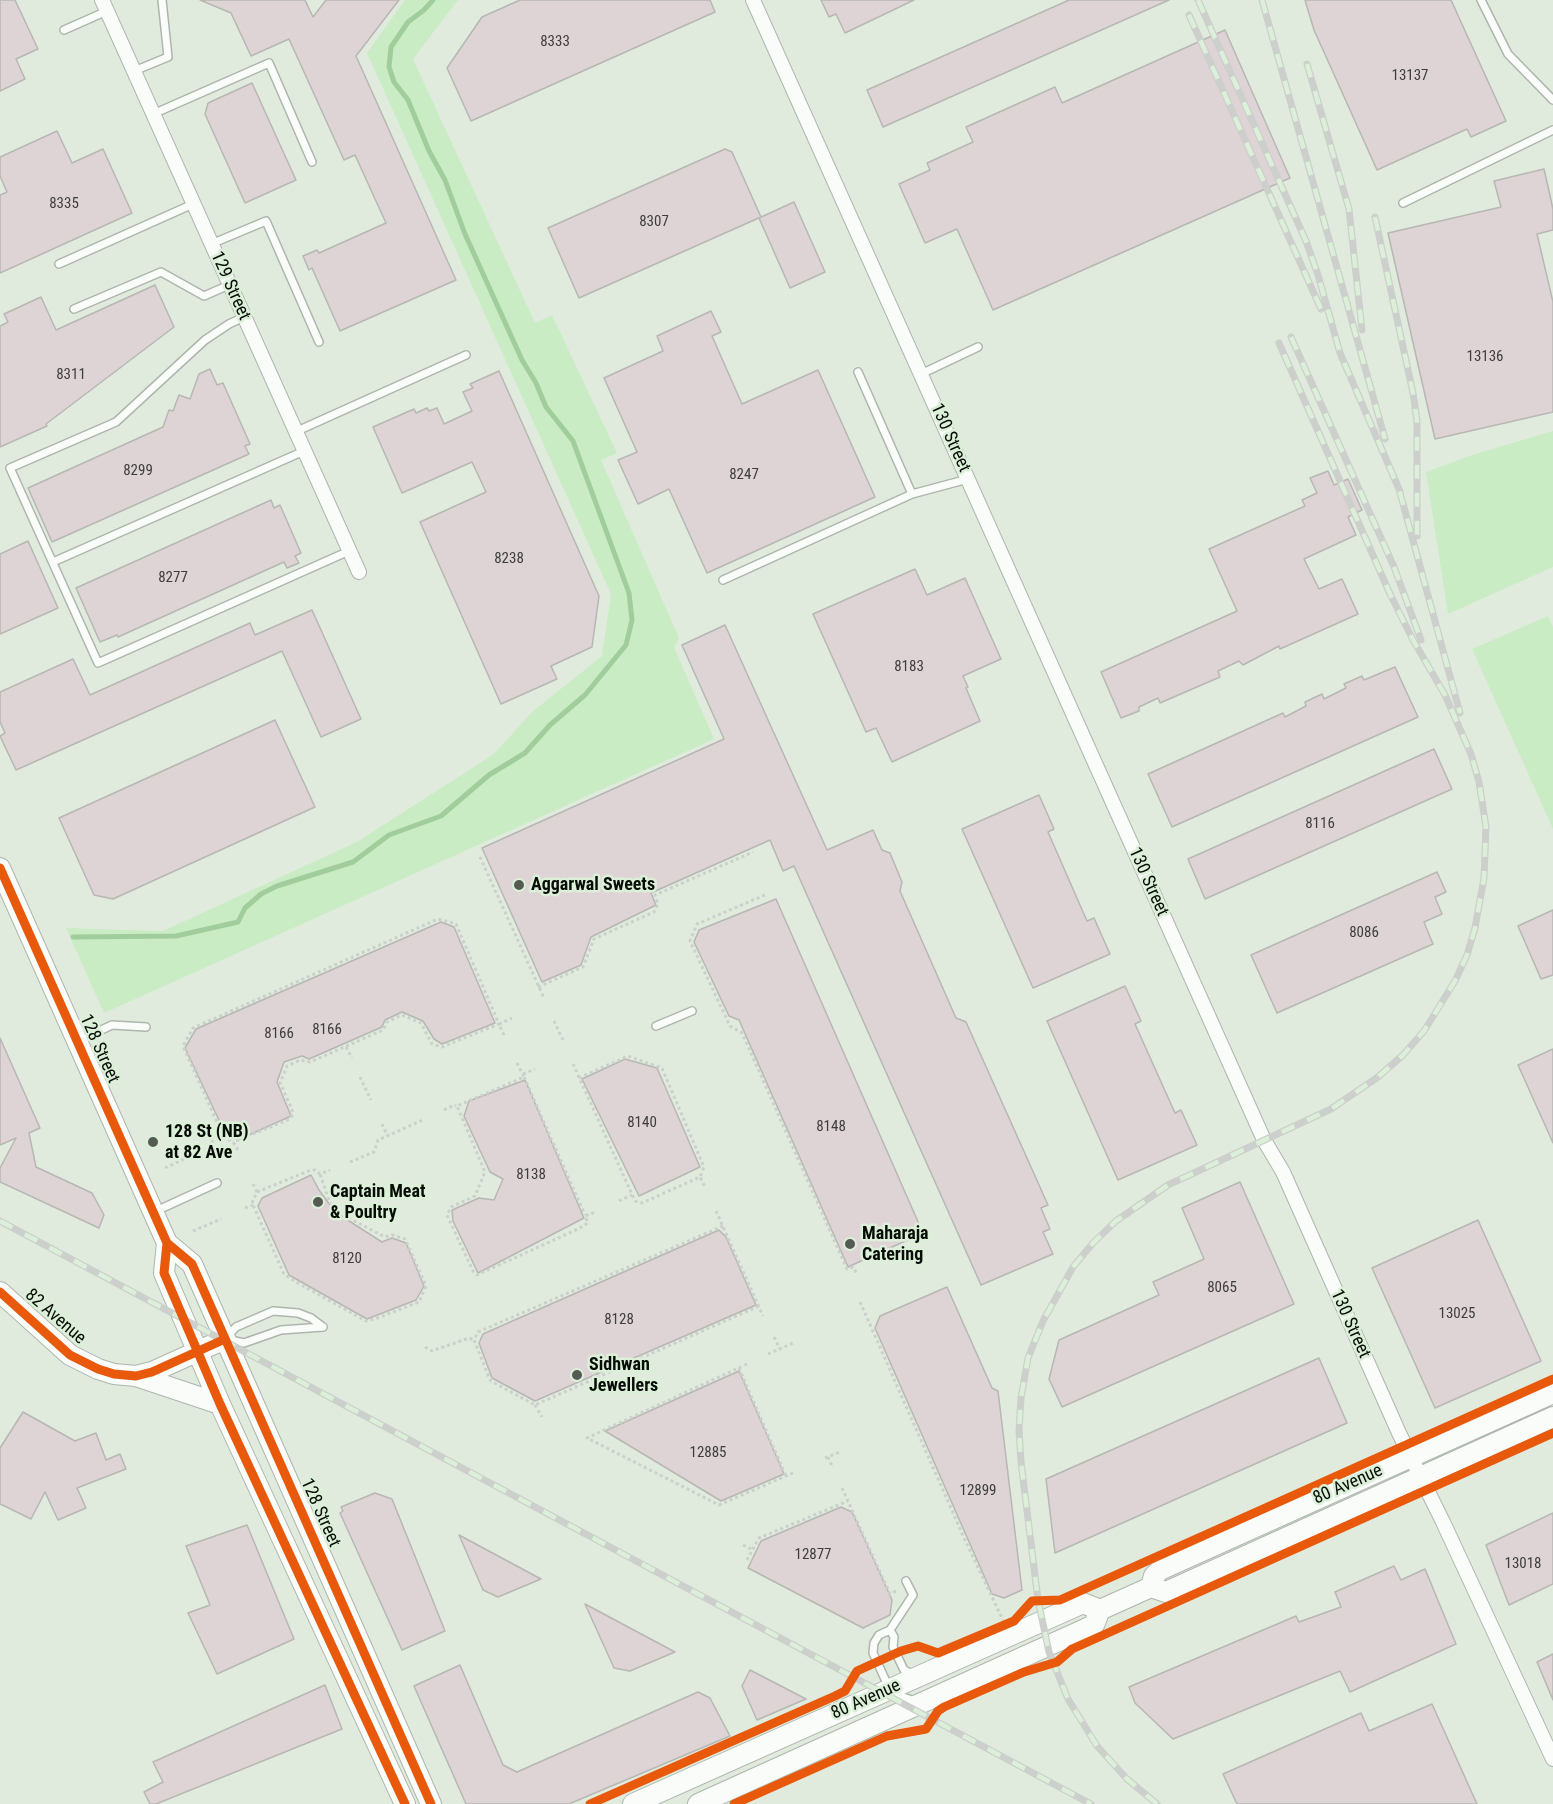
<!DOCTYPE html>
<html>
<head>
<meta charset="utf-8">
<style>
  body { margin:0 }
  canvas { display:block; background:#e0ebde }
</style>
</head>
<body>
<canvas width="1553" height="1804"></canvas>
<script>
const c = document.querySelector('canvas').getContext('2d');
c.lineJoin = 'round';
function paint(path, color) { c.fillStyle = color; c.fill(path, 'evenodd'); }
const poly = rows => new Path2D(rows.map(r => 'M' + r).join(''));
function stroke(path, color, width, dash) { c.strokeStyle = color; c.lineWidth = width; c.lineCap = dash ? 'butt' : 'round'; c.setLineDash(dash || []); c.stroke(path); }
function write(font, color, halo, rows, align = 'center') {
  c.font = font + ' "Roboto Condensed",sans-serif'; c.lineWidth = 5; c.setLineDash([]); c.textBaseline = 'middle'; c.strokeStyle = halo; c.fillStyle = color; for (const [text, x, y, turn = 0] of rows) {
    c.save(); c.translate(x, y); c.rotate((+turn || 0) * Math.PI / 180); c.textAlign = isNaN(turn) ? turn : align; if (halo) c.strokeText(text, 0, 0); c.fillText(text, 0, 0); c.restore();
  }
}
paint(poly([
  [405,0,458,0,413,59,535,323,552,315,617,453,601,460,679,638,674,647,714,739,104,1013,66,928,163,931,357,842,494,754,532,712,602,656,611,594,367,53],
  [1553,431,1553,567,1448,614,1426,472,1475,454],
  [1548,616,1553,627,1553,829,1472,649]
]), '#c9ecc4');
stroke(poly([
  [73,937,176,936,238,922,245,908,261,894,277,886,353,862,389,835,441,816,489,775,525,753,550,725,585,695,626,645,632,620,629,593,573,441,546,407,536,383,522,360,465,234,445,180,429,151,408,100,394,82,389,67,391,47,408,22,424,10,433,0]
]), '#a1cd9c', 5);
const building = poly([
  [0,0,15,0,38,49,16,59,25,79,0,91,0,0],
  [200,0,305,0,313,17,326,0,399,0,356,56,456,280,340,331,312,268,309,270,303,256,317,250,319,253,386,223,355,155,344,160,289,39,251,56,231,13,200,0],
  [520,0,710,0,715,12,471,121,447,68,482,17,520,0],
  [821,0,914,0,845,33,836,14,829,17,821,0],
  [1069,0,1169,0,883,127,867,90,1069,0],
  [1305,0,1451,0,1506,121,1471,137,1467,129,1377,170,1314,30,1305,0],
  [1225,30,1290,178,993,310,957,229,925,243,899,184,930,170,927,163,973,142,966,127,1055,87,1062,103,1225,30],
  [252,83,296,180,245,203,205,114,208,103,252,83],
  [57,131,72,163,103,149,132,213,0,273,0,195,7,192,0,176,0,157,57,131],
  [725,149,732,152,761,217,579,298,548,228,725,149],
  [1544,169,1553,209,1553,230,1537,234,1553,302,1553,412,1435,439,1388,233,1501,207,1494,181,1544,169],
  [794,202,825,272,790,288,759,218,794,202],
  [155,285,174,327,46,424,47,426,0,447,0,326,8,322,4,314,41,297,56,330,155,285],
  [711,311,721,332,712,336,742,404,818,370,875,497,707,573,669,489,638,504,618,460,637,452,604,378,663,351,657,336,711,311],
  [210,369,217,385,223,383,250,444,245,446,249,454,52,542,28,488,163,427,169,410,173,411,179,395,190,399,199,374,210,369],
  [499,371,599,596,592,647,551,666,557,679,501,704,420,522,486,492,472,462,402,493,373,427,414,409,416,413,427,408,429,411,437,408,444,424,472,411,463,392,473,388,470,384,499,371],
  [1328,471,1334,485,1348,479,1362,510,1348,517,1356,535,1304,559,1319,589,1342,579,1358,614,1280,649,1279,646,1243,665,1239,661,1218,671,1220,677,1160,703,1158,698,1139,707,1139,711,1121,718,1101,672,1237,611,1209,549,1305,506,1302,500,1317,493,1310,478,1328,471],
  [271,500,274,508,280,505,301,553,295,556,299,563,287,568,284,562,118,637,117,635,100,642,76,588,271,500],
  [28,541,58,608,0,634,0,554,28,541],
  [915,569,927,595,965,578,1001,659,963,676,968,687,966,688,980,721,892,762,876,728,866,732,813,614,915,569],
  [312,610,361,719,321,737,282,651,16,770,0,736,5,733,0,722,0,692,73,659,90,695,250,623,255,635,312,610],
  [725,625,827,850,873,830,882,850,890,853,902,882,900,891,956,1018,966,1022,1048,1205,1041,1208,1050,1229,1043,1232,1053,1254,981,1285,794,866,783,871,770,840,651,893,656,905,591,937,581,965,542,982,482,848,724,739,682,645,725,625],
  [1395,667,1418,717,1172,827,1148,774,1283,713,1285,717,1306,706,1305,702,1322,694,1324,699,1346,688,1344,684,1362,676,1364,680,1395,667],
  [275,720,315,807,113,899,94,895,59,818,275,720],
  [1434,749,1452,789,1205,899,1188,859,1434,749],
  [1039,795,1054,829,1048,832,1087,921,1094,918,1110,954,1033,988,962,829,1039,795],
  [1437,872,1446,892,1435,897,1442,914,1424,922,1433,944,1277,1013,1251,955,1437,872],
  [776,899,923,1233,848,1267,739,1020,729,1016,694,942,699,930,776,899],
  [1553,910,1553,975,1541,979,1518,926,1553,910],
  [441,922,454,927,495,1023,442,1044,434,1039,423,1021,402,1012,385,1020,382,1027,309,1059,302,1056,284,1062,277,1082,291,1116,240,1139,225,1133,185,1048,196,1029,441,922],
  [1125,986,1141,1021,1135,1024,1175,1113,1181,1110,1197,1145,1118,1180,1047,1021,1125,986],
  [0,1038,40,1128,29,1133,36,1167,92,1193,104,1215,99,1228,0,1182,0,1168,16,1138,0,1145,0,1038],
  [1553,1049,1553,1143,1518,1065,1553,1049],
  [625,1059,657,1068,700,1167,639,1196,582,1079,625,1059],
  [525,1080,584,1218,478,1273,453,1221,452,1210,479,1198,494,1200,503,1179,490,1172,464,1116,469,1101,525,1080],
  [311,1175,319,1190,335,1212,382,1242,392,1238,406,1243,424,1286,416,1300,367,1319,289,1275,258,1206,262,1198,311,1175],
  [1240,1182,1294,1304,1062,1407,1049,1379,1059,1340,1159,1295,1153,1282,1204,1259,1182,1208,1240,1182],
  [1478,1220,1541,1361,1435,1408,1372,1268,1478,1220],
  [719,1230,726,1237,756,1305,535,1401,492,1378,479,1343,483,1334,719,1230],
  [947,1287,992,1388,998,1391,1022,1590,1004,1598,992,1594,875,1328,880,1316,947,1287],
  [1319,1358,1347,1423,1055,1553,1046,1479,1319,1358],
  [739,1371,784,1474,721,1501,605,1431,739,1371],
  [23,1412,75,1441,96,1433,106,1460,120,1454,126,1469,77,1488,86,1508,58,1520,45,1492,31,1519,0,1504,0,1448,23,1412],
  [375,1493,392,1499,445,1631,402,1650,340,1513,343,1511,341,1507,375,1493],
  [841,1507,852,1512,892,1600,890,1615,863,1628,748,1568,761,1541,841,1507],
  [1553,1513,1553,1584,1509,1605,1486,1545,1553,1513],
  [247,1525,294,1639,217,1674,188,1613,210,1605,186,1546,247,1525],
  [459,1535,541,1579,498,1597,483,1590,459,1535],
  [1394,1566,1401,1580,1425,1569,1456,1644,1350,1692,1340,1671,1173,1739,1135,1703,1129,1687,1296,1616,1299,1622,1341,1607,1335,1592,1394,1566],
  [585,1604,675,1652,630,1671,614,1668,585,1604],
  [1553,1654,1553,1700,1537,1662,1553,1654],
  [460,1665,503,1765,517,1772,698,1692,710,1698,730,1736,569,1804,466,1804,414,1686,460,1665],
  [750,1670,806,1699,757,1720,742,1686,750,1670],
  [325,1685,342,1729,156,1804,150,1804,144,1792,163,1782,153,1762,325,1685],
  [1432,1704,1477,1804,1237,1804,1223,1774,1361,1713,1369,1731,1432,1704]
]);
paint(building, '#ded3d5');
stroke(building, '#b7b7b4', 1.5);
const lane = poly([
  [1481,0,1508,54,1553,100],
  [64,30,107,11],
  [134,71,168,57,162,0],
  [153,114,269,63,312,162],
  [1403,203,1553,130],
  [211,244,266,221,319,342],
  [59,264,193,204],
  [74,309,161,272,204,296,229,285],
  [244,317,229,324,205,340,116,422,10,468,98,663,349,551],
  [858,372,912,494],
  [921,374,978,347],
  [295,432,466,355],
  [53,562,304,451],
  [723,580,912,494,968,479],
  [656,1026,692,1011],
  [78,1041,112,1025,146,1027],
  [156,1211,217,1183],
  [227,1337,236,1327,273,1311,298,1313,311,1318,323,1327],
  [230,1340,244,1343,281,1330,323,1327],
  [906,1581,913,1595,890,1630,879,1635,874,1643,873,1653,890,1690,897,1695,915,1701],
  [890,1630,894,1637,893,1647,904,1670,914,1675]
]);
const street = poly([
  [102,0,359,572],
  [753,0,1264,1140,1283,1172,1399,1433,1443,1522,1553,1759]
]);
const secondary = poly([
  [0,868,167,1243,192,1264,431,1804],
  [167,1243,164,1273,220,1404,405,1804],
  [0,1292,70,1355,98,1369,114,1374,136,1376,152,1372,225,1339],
  [136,1376,220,1404],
  [1151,1587,1154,1576,1160,1570,1553,1393],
  [633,1804,1083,1603,1100,1610,1151,1587,1166,1592,1553,1417],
  [698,1804,1094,1625,1100,1610]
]);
stroke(lane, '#adb6ac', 10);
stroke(street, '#adb6ac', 16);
stroke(secondary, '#adb6ac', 22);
stroke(poly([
  [480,857,544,998],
  [765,895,697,924,690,941,730,1026,742,1033,847,1269,853,1267,857,1274],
  [538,987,583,967,594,939,654,912,658,904,655,895,753,852],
  [554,1021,563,1040],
  [504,1035,499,1024,512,1018],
  [346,1047,352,1058],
  [517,1063,524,1077,457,1106,485,1172,475,1196,451,1207,447,1215,473,1271,477,1275,580,1228,588,1223,585,1216,596,1212],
  [573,1064,635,1201,642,1203,700,1177,705,1187],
  [523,1074,535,1069],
  [360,1077,371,1100],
  [524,1077,585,1215],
  [579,1078,628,1056,662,1068,704,1167,700,1177],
  [444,1110,454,1105,456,1106],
  [382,1124,387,1135],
  [224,1138,183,1046,193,1028,438,919,456,924,499,1024,442,1047,432,1044,421,1023,402,1015,387,1022,383,1030,310,1062,300,1060,287,1066,280,1083,291,1107,293,1114,290,1119,233,1142],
  [211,1142,226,1138,233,1142,239,1152],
  [350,1162,374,1152,378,1140,425,1119],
  [165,1168,192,1155],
  [253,1184,257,1192,252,1203,284,1274,296,1282,366,1321,375,1319,419,1302,426,1286,405,1239,392,1235,385,1237,343,1215,330,1203,320,1174],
  [257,1192,311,1170,315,1170,320,1174,330,1170],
  [619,1201,632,1195],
  [245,1208,253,1205],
  [716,1211,763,1316],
  [723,1226,478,1332,474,1340,488,1375,491,1381,535,1405,759,1306],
  [193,1231,221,1219],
  [860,1302,965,1540,1003,1620],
  [774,1337,780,1349],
  [425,1347,432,1351,469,1338,474,1340],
  [768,1354,793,1343],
  [747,1364,587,1438,719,1505,795,1472],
  [739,1368,786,1476],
  [535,1405,542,1417],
  [828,1457,833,1468],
  [825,1458,840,1452],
  [842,1488,890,1594,898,1590],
  [743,1545,753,1550],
  [747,1560,759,1538,848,1501]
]), '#ccd0cc', 3, [3, 3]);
stroke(lane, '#fafcfa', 7);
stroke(street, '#fafcfa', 14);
stroke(secondary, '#fafcfa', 20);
const rail = poly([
  [1198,0,1306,241,1318,275,1340,353,1399,489,1460,713],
  [1262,0,1385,439],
  [1189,15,1321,309],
  [1307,64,1349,209,1362,330],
  [1375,217,1413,393,1417,421,1417,536],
  [1291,337,1394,567,1421,640],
  [0,1221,1091,1804],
  [1157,1804,1127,1779,1097,1746,1068,1699,1049,1652,1038,1600,1021,1462,1019,1430,1021,1398,1028,1358,1043,1321,1073,1267,1093,1243,1116,1221,1168,1185,1331,1109,1378,1077,1403,1055,1424,1031,1455,981,1467,955,1475,928,1484,878,1486,827,1479,782,1471,754,1445,695,1413,640,1391,596,1279,343]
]);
stroke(rail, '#cccfcb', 7);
stroke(rail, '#dcf0d9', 4.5, [14]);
stroke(poly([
  [0,868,167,1243,192,1264,431,1804],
  [167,1243,164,1273,220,1404,405,1804],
  [0,1292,70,1355,98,1369,114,1374,136,1376,152,1372,225,1339],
  [590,1804,835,1696,845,1691,857,1671,901,1651,918,1646,938,1653,1014,1621,1032,1601,1060,1600,1553,1379],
  [734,1804,887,1736,926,1729,938,1711,944,1707,1024,1672,1057,1662,1072,1649,1090,1641,1553,1433]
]), '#e8590c', 9);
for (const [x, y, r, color] of [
  [519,885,6,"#535b52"],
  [153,1142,6,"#535b52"],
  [318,1202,6,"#535b52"],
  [850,1244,6,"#535b52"],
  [577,1375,6,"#535b52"]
]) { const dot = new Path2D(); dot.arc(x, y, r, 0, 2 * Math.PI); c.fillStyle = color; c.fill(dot); stroke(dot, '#dcf0d9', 2); }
write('15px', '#3d3e3a', null, [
  ["8333",555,42],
  ["13137",1410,76],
  ["8335",64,204],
  ["8307",654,222],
  ["13136",1485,357],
  ["8311",71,375],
  ["8299",138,471],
  ["8247",744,475],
  ["8238",509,559],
  ["8277",173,578],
  ["8183",909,667],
  ["8116",1320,824],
  ["8086",1364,933],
  ["8166",327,1030],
  ["8166",279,1034],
  ["8140",642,1123],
  ["8148",831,1127],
  ["8138",531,1175],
  ["8120",347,1259],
  ["8065",1222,1288],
  ["13025",1457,1314],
  ["8128",619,1320],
  ["12885",708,1453],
  ["12899",978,1491],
  ["12877",813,1555],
  ["13018",1523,1564]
]);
write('18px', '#070d06', '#dcf0d9', [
  ["129 Street",230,286,66],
  ["130 Street",950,438,66],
  ["130 Street",1148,882,66],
  ["128 Street",99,1049,66],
  ["82 Avenue",55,1317,41],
  ["130 Street",1350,1324,66],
  ["80 Avenue",1348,1485,-24],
  ["128 Street",320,1513,66],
  ["80 Avenue",866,1700,-24]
]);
write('bold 18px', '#070d06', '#dcf0d9', [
  ["Aggarwal Sweets",531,885],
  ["128 St (NB)",165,1132],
  ["at 82 Ave",165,1153],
  ["Captain Meat",330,1192],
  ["& Poultry",330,1213],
  ["Maharaja",862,1234],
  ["Catering",862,1255],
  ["Sidhwan",589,1365],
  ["Jewellers",589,1386]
], 'left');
</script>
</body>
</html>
